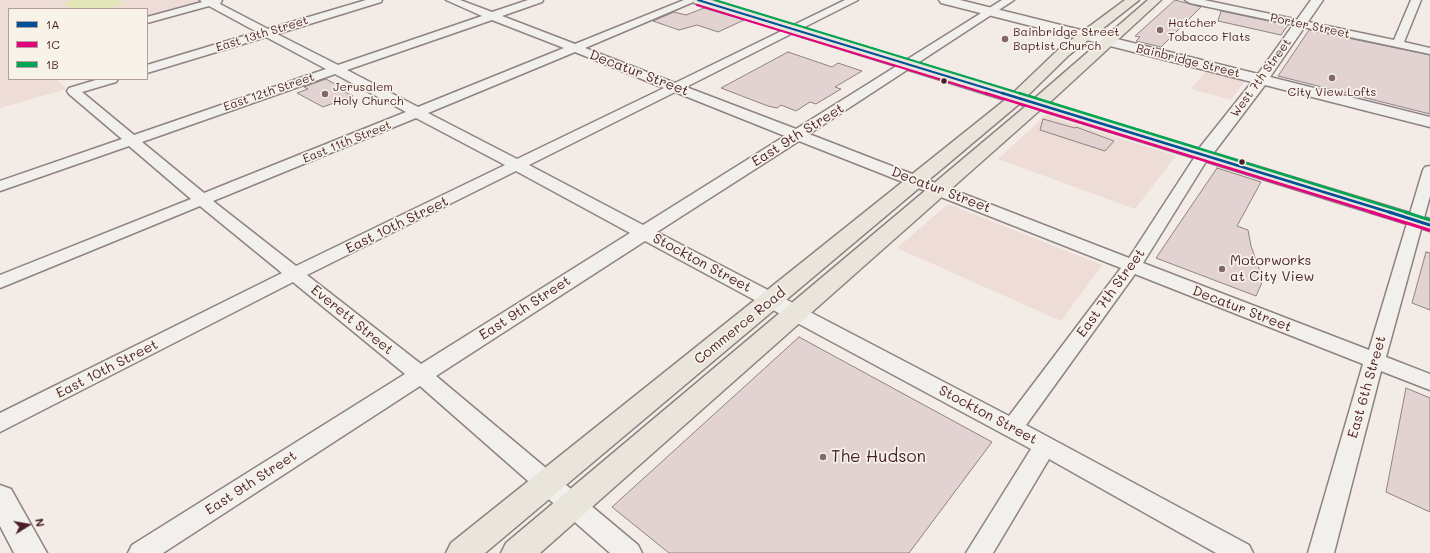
<!DOCTYPE html>
<html>
<head>
<meta charset="utf-8">
<style>
  body { margin:0 }
  #map { position:relative; width:1430px; height:553px; overflow:hidden; background:#f2ebe6; font-family:Mali,sans-serif }
  canvas { display:block }
  .legend { position:absolute; left:8px; top:8px; width:140px; height:72px; box-sizing:border-box; background:#f7f3e8; border:1px solid #b29e9c; margin:0; padding:5px 7px; list-style:none; font-size:12px; color:#4a1f2b }
  .legend li { display:flex; align-items:center; gap:8px; height:20px }
  .legend b { width:20px; border:1px solid #b29e9c }
  .north { position:absolute; left:8px; top:505px; width:40px; height:40px; -webkit-text-stroke:3px #f7f3e8; paint-order:stroke; rotate:79deg; font-size:11px; font-weight:700; line-height:16px; text-align:center; color:#4a1f2b }
  .north::after { content:''; display:block; margin:auto; width:14px; height:18px; background:#4a1f2b; clip-path:polygon(50% 0,100% 100%,50% 72%,0 100%) }
</style>
</head>
<body>
<div id="map">
<canvas width="1430" height="553"></canvas>
<ul class="legend">
<li><b style="height:5px;background:#004f99"></b>1A</li>
<li><b style="height:5px;background:#e5007d"></b>1C</li>
<li><b style="height:5px;background:#00a651"></b>1B</li>
</ul>
<div class="north">N</div>
</div>
<script>
const c = document.querySelector('canvas').getContext('2d');
c.lineJoin = 'round';
function paint(path, color) { c.fillStyle = color; c.fill(path, 'evenodd'); }
const poly = rows => new Path2D(rows.map(r => 'M' + r).join(''));
function stroke(path, color, width, dash) { c.strokeStyle = color; c.lineWidth = width; c.lineCap = dash ? 'butt' : 'round'; c.setLineDash(dash || []); c.stroke(path); }
function write(font, color, halo, rows, align = 'center') {
  c.font = font + ' Mali,sans-serif'; c.lineWidth = 3.5; c.setLineDash([]); c.textBaseline = 'middle'; c.strokeStyle = halo; c.fillStyle = color; for (const [text, x, y, turn = 0] of rows) {
    c.save(); c.translate(x, y); c.rotate((+turn || 0) * Math.PI / 180); c.textAlign = isNaN(turn) ? turn : align; if (halo) c.strokeText(text, 0, 0); c.fillText(text, 0, 0); c.restore();
  }
}
paint(poly([
  [0,0,205,0,210,3,147,20,147,9,9,9,9,79,56,79,67,89,0,108],
  [1206,71,1245,81,1231,100,1191,89],
  [1046,115,1176,156,1135,209,998,159],
  [948,204,1102,265,1061,321,897,248]
]), '#eeddd7');
paint(poly([
  [67,0,119,0,125,4,104,9,71,9,63,4,69,2]
]), '#e2e6b9');
const building = poly([
  [1175,0,1201,7,1161,47,1136,41,1140,37,1135,36,1175,0],
  [704,8,744,20,718,32,697,25,679,30,653,21,674,12,686,15,704,8],
  [1221,11,1288,25,1281,35,1218,21,1221,11],
  [1309,30,1430,55,1430,114,1278,76,1309,30],
  [788,52,832,67,838,63,862,71,835,87,841,89,816,104,810,102,796,111,781,105,777,108,768,106,721,88,788,52],
  [326,79,346,90,343,91,353,96,323,107,297,93,308,89,304,87,326,79],
  [1043,119,1075,128,1076,127,1114,141,1105,151,1040,130,1043,119],
  [1217,168,1261,182,1237,226,1248,230,1251,246,1263,280,1256,296,1156,258,1217,168],
  [1426,252,1430,253,1430,310,1412,303,1426,252],
  [799,337,992,442,909,553,669,553,612,507,799,337],
  [1406,388,1430,398,1430,512,1386,492,1406,388]
]);
paint(building, '#e2d3d2');
stroke(building, '#8e8282', 1);
const minor = poly([
  [200,0,222,0,220,4,268,29,366,0,382,0,381,2,277,34,338,65,482,16,446,0,460,0,492,12,528,0,543,0,542,2,502,16,575,44,684,0,698,0,585,48,675,83,845,0,858,0,686,87,796,129,1002,0,1014,0,809,134,1129,258,1198,152,1208,152,1210,155,1143,263,1369,350,1423,170,1425,167,1430,166,1430,196,1386,357,1430,374,1430,390,1381,371,1334,553,1308,553,1363,364,1135,274,1026,425,1249,545,1253,553,1216,553,1049,459,993,553,966,553,1031,449,645,241,436,376,638,545,642,553,610,553,420,386,163,553,128,553,132,545,405,374,293,282,0,432,0,413,282,273,200,206,0,288,0,275,191,199,129,146,0,191,0,181,122,139,69,94,67,91,69,88,99,79,118,79,116,82,82,92,134,135,326,69,266,37,147,73,147,65,257,32,209,6,147,23,147,17,202,2,200,0],
  [492,20,564,48,418,107,347,70,492,20],
  [575,52,664,88,517,159,428,113,575,52],
  [335,74,406,112,204,193,142,142,335,74],
  [675,92,785,136,643,225,529,165,675,92],
  [416,118,505,165,296,266,213,201,416,118],
  [799,141,1121,268,1009,416,657,232,799,141],
  [516,171,630,233,421,364,307,275,516,171],
  [1185,0,1204,0,1394,40,1411,0,1421,0,1404,42,1430,48,1430,54,1190,3,1185,0]
]);
const tertiary = poly([
  [939,0,960,0,1258,74,1311,0,1323,0,1270,77,1430,117,1430,127,1265,85,1209,159,1203,160,1197,159,1194,155,1197,151,1252,82,941,3,939,0],
  [0,485,11,489,47,553,14,553,0,526,0,485]
]);
const primary = poly([
  [692,0,711,0,1014,92,1059,49,1125,0,1139,0,1069,55,1027,96,1035,98,1148,0,1161,0,1049,103,1430,219,1430,231,1040,110,540,553,501,553,506,543,1026,106,1019,104,485,553,446,553,451,543,1005,100,694,3,692,0]
]);
stroke(minor, '#8e8282', 3);
stroke(tertiary, '#8e8282', 3);
stroke(primary, '#8e8282', 3);
paint(minor, '#f2f0ec');
paint(tertiary, '#f2f0ec');
paint(primary, '#eae5da');
stroke(poly([
  [698,0,1005,94]
]), '#004f99', 2);
stroke(poly([
  [1002,93,1392,213]
]), '#004f99', 2.5);
stroke(poly([
  [1389,212,1430,225]
]), '#004f99', 3);
stroke(poly([
  [697,5,988,94]
]), '#e5007d', 2);
stroke(poly([
  [985,93,1375,213]
]), '#e5007d', 2.5);
stroke(poly([
  [1371,212,1429,230]
]), '#e5007d', 3);
stroke(poly([
  [715,0,1022,94]
]), '#00a651', 2);
stroke(poly([
  [1019,93,1408,213]
]), '#00a651', 2.5);
stroke(poly([
  [1405,212,1430,220]
]), '#00a651', 3);
for (const [x, y, r, color] of [
  [1160,30,4,"#85666c"],
  [1005,39,4,"#85666c"],
  [1332,78,4,"#85666c"],
  [944,81,3.5,"#4a1f2b"],
  [325,94,4,"#85666c"],
  [1242,162,3.5,"#4a1f2b"],
  [1222,269,4,"#85666c"],
  [823,457,4,"#85666c"]
]) { const dot = new Path2D(); dot.arc(x, y, r, 0, 2 * Math.PI); c.fillStyle = color; c.fill(dot); stroke(dot, '#f7f3e8', 1.5); }
write('12px', '#4a1f2b', '#f7f3e8', [
  ["Hatcher",1168,23],
  ["Tobacco Flats",1168,37],
  ["Bainbridge Street",1013,32],
  ["Baptist Church",1013,46],
  ["Jerusalem",333,87],
  ["Holy Church",333,101],
  ["City View Lofts",1332,92,"center"]
], 'left');
write('12px', '#4a1f2b', '#f7f3e8', [
  ["Porter Street",1310,26,12],
  ["East 13th Street",262,34,-17],
  ["Bainbridge Street",1188,61,14],
  ["West 7th Street",1261,78,-54],
  ["East 12th Street",269,92,-19],
  ["East 11th Street",347,142,-22]
]);
write('14px', '#4a1f2b', '#f7f3e8', [
  ["Decatur Street",639,73,21],
  ["East 9th Street",798,135,-32],
  ["Decatur Street",941,190,21],
  ["East 10th Street",397,225,-26],
  ["Stockton Street",702,263,28],
  ["East 7th Street",1111,293,-54],
  ["East 9th Street",525,308,-33],
  ["Decatur Street",1242,309,21],
  ["Everett Street",352,320,39],
  ["Commerce Road",740,326,-39],
  ["East 10th Street",107,369,-27],
  ["East 6th Street",1367,387,-74],
  ["Stockton Street",988,415,28],
  ["East 9th Street",251,483,-33]
]);
write('14px', '#4a1f2b', '#f7f3e8', [
  ["Motorworks",1230,261],
  ["at City View",1230,277]
], 'left');
write('17px', '#4a1f2b', '#f7f3e8', [
  ["The Hudson",831,457]
], 'left');
</script>
</body>
</html>
